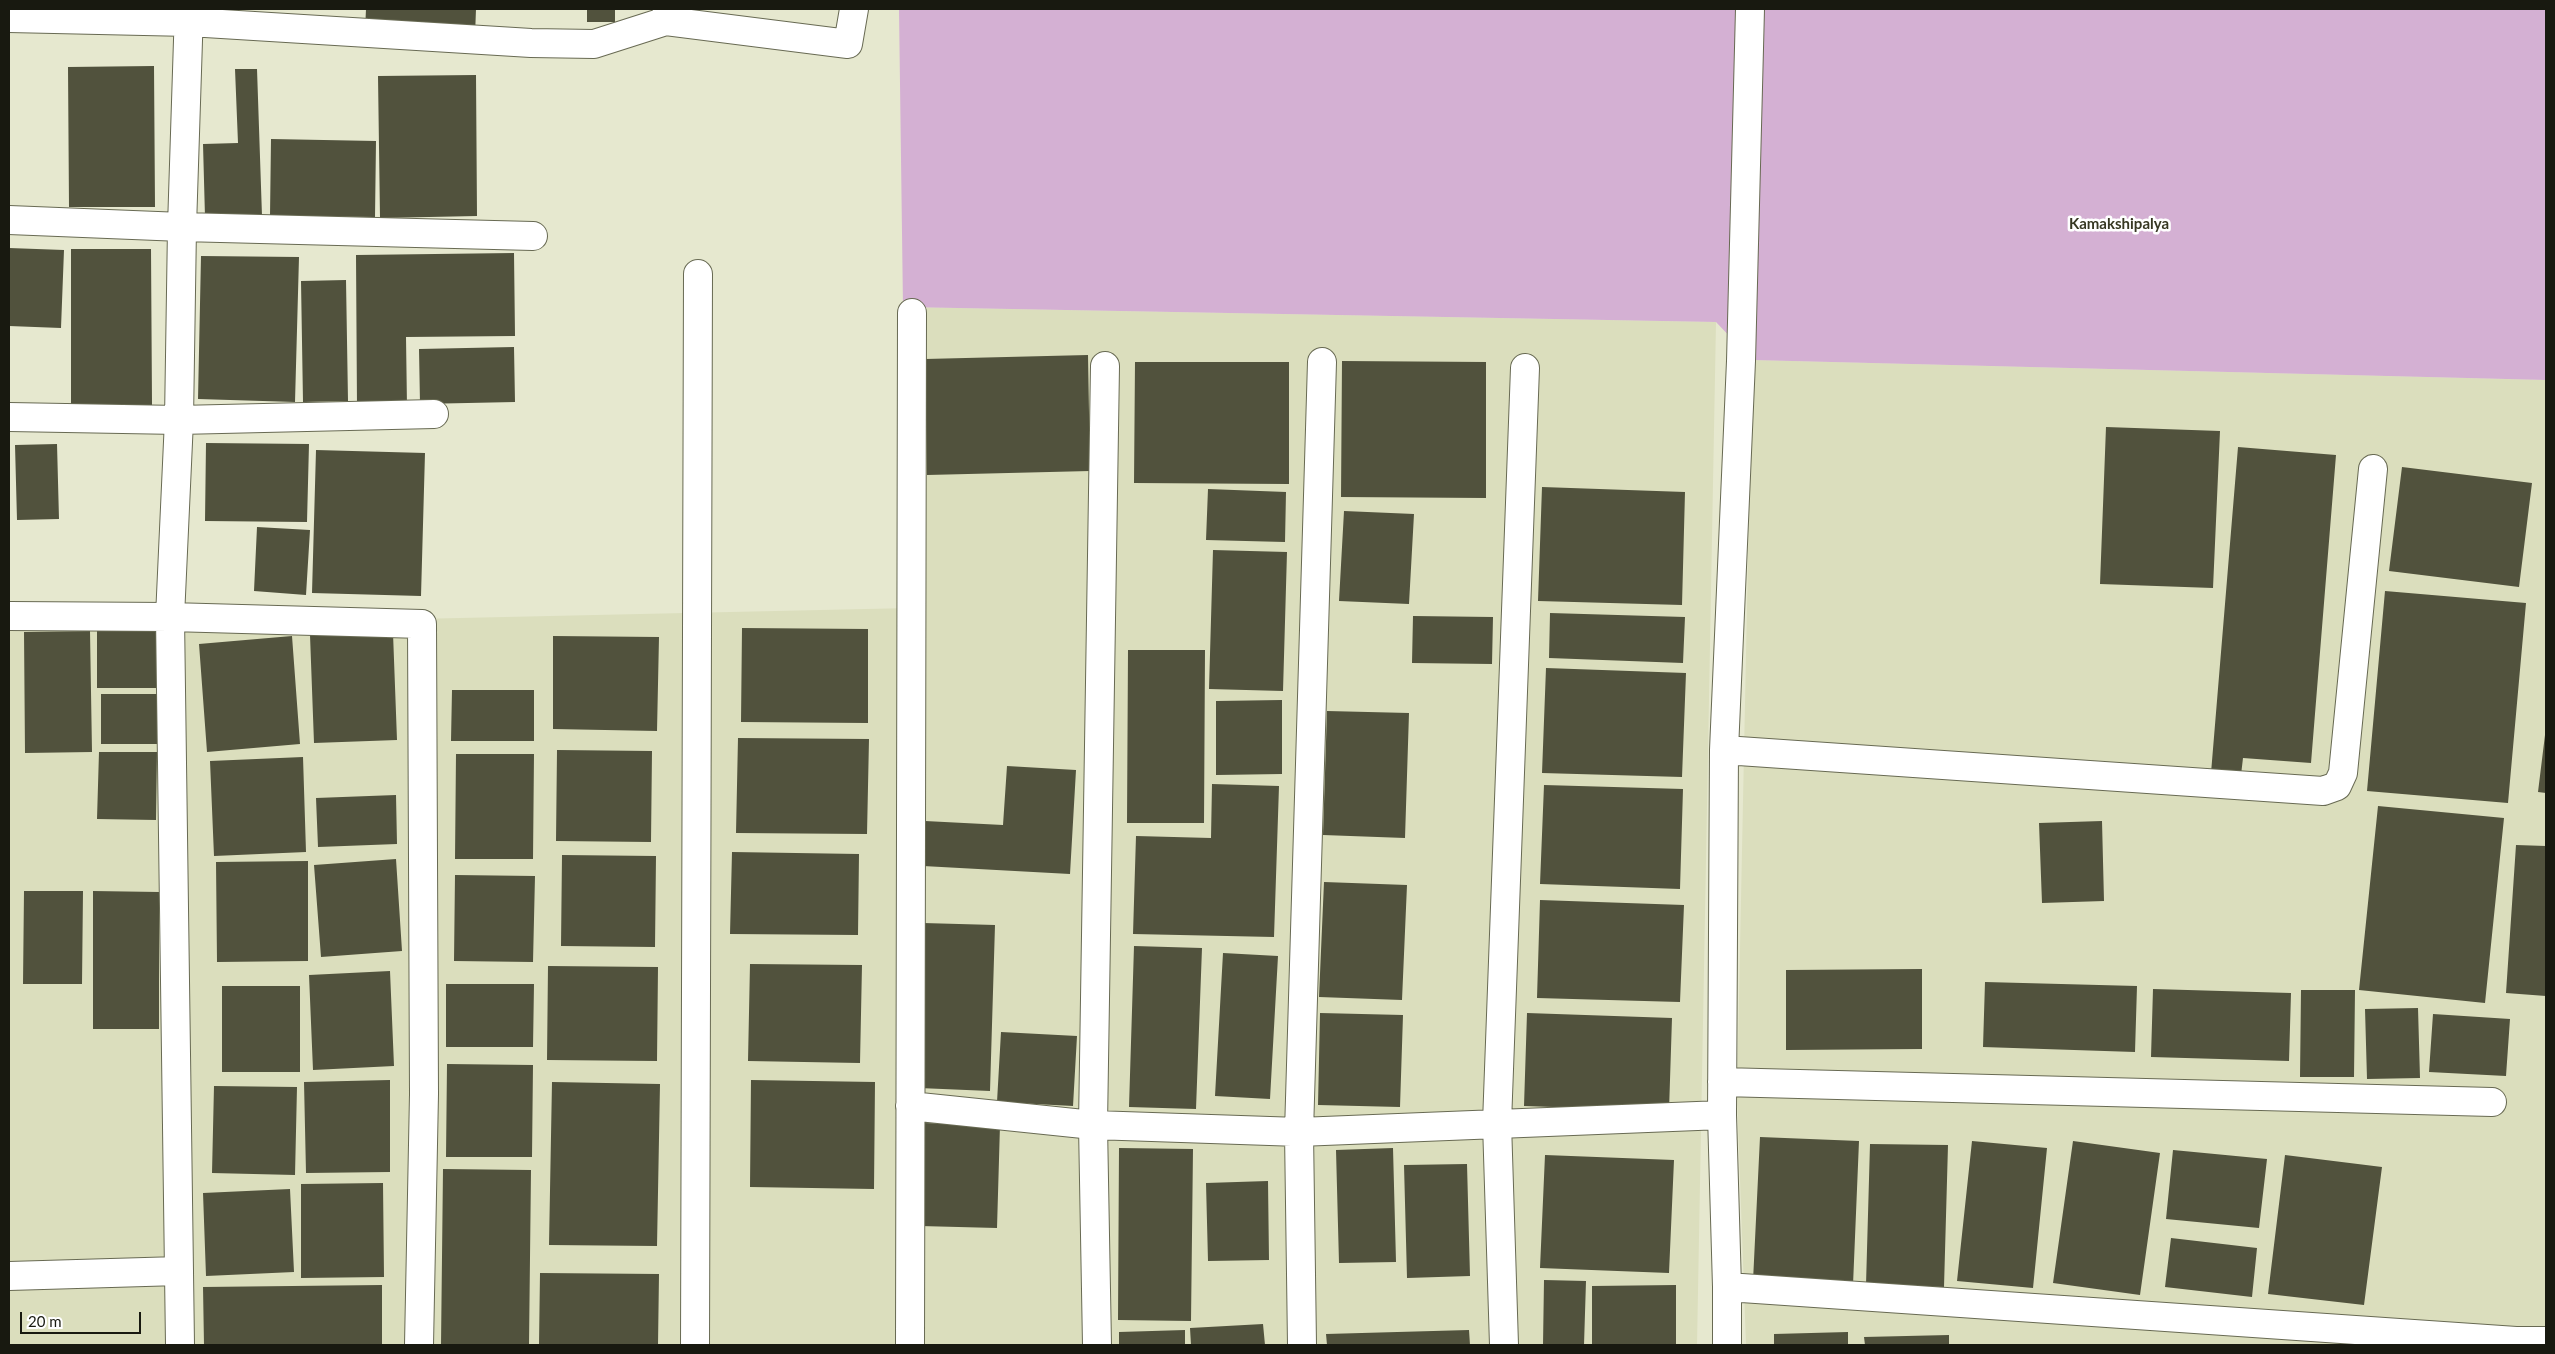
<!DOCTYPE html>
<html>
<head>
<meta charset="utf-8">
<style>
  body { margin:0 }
  #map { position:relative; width:2555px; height:1354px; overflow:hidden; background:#e6e8cf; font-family:Lato,sans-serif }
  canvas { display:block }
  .frame { position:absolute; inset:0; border:10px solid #181910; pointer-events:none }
  .scale { position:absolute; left:20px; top:1312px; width:121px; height:22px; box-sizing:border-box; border:2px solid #181910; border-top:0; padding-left:6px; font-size:15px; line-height:18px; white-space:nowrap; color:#181910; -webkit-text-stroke:4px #fff; paint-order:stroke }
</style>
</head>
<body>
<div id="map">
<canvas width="2555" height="1354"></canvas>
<div class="frame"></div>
<div class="scale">20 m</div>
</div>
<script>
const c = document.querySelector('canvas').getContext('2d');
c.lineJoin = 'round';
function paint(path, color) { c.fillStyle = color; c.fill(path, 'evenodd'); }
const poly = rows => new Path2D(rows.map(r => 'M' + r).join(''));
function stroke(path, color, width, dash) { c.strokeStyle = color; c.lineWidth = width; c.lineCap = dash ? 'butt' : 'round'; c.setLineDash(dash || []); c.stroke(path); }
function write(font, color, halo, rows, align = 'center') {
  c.font = font + ' Lato,sans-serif'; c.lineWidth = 5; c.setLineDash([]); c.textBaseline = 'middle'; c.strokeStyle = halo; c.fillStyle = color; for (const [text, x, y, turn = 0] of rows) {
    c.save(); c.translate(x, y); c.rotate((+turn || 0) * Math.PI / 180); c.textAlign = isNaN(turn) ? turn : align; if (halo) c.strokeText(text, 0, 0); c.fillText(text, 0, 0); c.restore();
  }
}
paint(poly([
  [903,307,1716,322,1697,1345,9,1345,9,628,911,608],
  [1752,360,2546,380,2546,1345,1746,1345,1737,1096]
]), '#dbdebd');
paint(poly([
  [899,9,2546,9,2546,380,1752,360,1716,322,903,307]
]), '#d4b0d3');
paint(poly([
  [366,9,476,9,475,36,365,31],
  [587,9,615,9,615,22,587,22],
  [154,66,155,207,69,207,68,67],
  [235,69,257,69,262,216,205,217,203,144,238,143],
  [476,75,477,216,380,218,378,76],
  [271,139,376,141,375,217,270,216],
  [9,248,64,250,61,328,9,326],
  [71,249,151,249,152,405,71,405],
  [514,253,515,336,406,337,407,407,357,407,356,255],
  [201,256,299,257,295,402,198,399],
  [346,280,348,401,303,402,301,281],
  [514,347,515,402,420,404,419,349],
  [1088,355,1090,471,927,475,925,359],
  [1342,361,1486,362,1486,498,1341,497],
  [1135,362,1289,362,1289,484,1134,483],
  [2106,427,2220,431,2213,588,2100,584],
  [206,443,309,444,307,522,205,521],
  [57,444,59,519,17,520,15,445],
  [2238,447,2336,455,2311,763,2243,758,2241,775,2211,773],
  [316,450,425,453,421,596,312,593],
  [2402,467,2532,483,2519,587,2389,571],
  [1542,487,1685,492,1682,605,1538,601],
  [1208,489,1286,492,1285,542,1206,540],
  [1344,511,1414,514,1409,604,1339,601],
  [257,527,310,530,306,595,254,591],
  [1213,550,1287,552,1283,691,1209,689],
  [2385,591,2526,603,2508,803,2367,791],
  [1550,613,1685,617,1683,663,1549,658],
  [1413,616,1493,617,1492,664,1412,663],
  [97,627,159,627,159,688,97,688],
  [742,628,868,629,868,723,741,722],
  [90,631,92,752,25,753,24,632],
  [393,633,397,740,314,743,310,635],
  [292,636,300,744,207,752,199,644],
  [553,636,659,637,657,731,553,729],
  [1128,650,1205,650,1204,823,1127,823],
  [1546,668,1686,673,1682,777,1542,773],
  [452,690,534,690,534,741,451,741],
  [101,694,158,694,159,744,101,744],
  [1282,700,1282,774,1216,775,1216,701],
  [1327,711,1409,713,1405,838,1323,835],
  [2545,735,2546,735,2546,793,2538,792],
  [738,738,869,739,867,834,736,833],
  [557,750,652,751,651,842,556,841],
  [99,752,157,752,156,820,97,819],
  [456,754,534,754,533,859,455,859],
  [303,757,306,852,214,856,210,761],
  [1007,766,1076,770,1070,874,923,866,925,821,1003,825],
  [1212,784,1279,786,1274,937,1133,934,1136,836,1211,838],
  [1544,785,1683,789,1680,889,1540,884],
  [396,795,397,844,318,847,316,798],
  [2378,806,2504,818,2485,1003,2359,990],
  [2102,821,2104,901,2042,903,2039,823],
  [2516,845,2546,846,2546,996,2506,993],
  [732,852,859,854,858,935,730,934],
  [562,855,656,856,655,947,561,946],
  [396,859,402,951,321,957,314,865],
  [308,861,308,961,217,962,216,862],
  [455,875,535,876,533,962,454,961],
  [1324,882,1407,885,1402,1000,1319,997],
  [24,891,83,891,82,984,23,984],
  [93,891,159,892,159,1029,93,1029],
  [1540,900,1684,905,1680,1002,1537,998],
  [923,923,995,925,990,1091,919,1088],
  [1134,946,1202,948,1196,1109,1129,1107],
  [1223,953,1278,956,1270,1099,1215,1096],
  [750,964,862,965,860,1063,748,1061],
  [548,966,658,967,657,1061,547,1060],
  [1922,969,1922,1049,1786,1050,1786,970],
  [390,971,394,1066,313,1070,309,975],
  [1985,982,2137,986,2135,1052,1983,1047],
  [446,984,534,984,533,1047,446,1047],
  [222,986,300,986,300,1072,222,1072],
  [2153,989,2291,993,2289,1061,2151,1057],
  [2301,990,2355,990,2354,1077,2300,1077],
  [2418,1008,2420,1078,2367,1079,2365,1009],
  [1320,1013,1403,1015,1400,1107,1318,1105],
  [1527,1013,1672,1018,1669,1111,1524,1106],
  [2433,1014,2510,1019,2506,1076,2429,1072],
  [1001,1032,1077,1036,1073,1106,997,1102],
  [447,1064,533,1065,532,1157,446,1157],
  [390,1080,390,1172,306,1173,304,1082],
  [751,1080,875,1082,874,1189,750,1187],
  [552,1082,660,1084,657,1246,549,1245],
  [214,1086,297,1087,295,1175,212,1173],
  [923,1123,1000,1125,997,1228,920,1226],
  [1760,1137,1859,1141,1853,1285,1753,1281],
  [1972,1141,2047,1148,2033,1288,1957,1281],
  [2073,1141,2160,1153,2140,1295,2053,1283],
  [1870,1144,1948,1145,1944,1287,1866,1285],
  [1119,1148,1193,1149,1191,1321,1118,1320],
  [1393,1148,1396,1262,1339,1263,1336,1150],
  [2173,1150,2267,1159,2259,1228,2166,1219],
  [1545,1155,1674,1160,1669,1273,1540,1268],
  [2285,1155,2382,1167,2364,1305,2268,1294],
  [1467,1164,1470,1276,1407,1278,1404,1165],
  [443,1169,531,1170,529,1345,441,1345],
  [1268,1181,1269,1260,1208,1261,1206,1183],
  [383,1183,384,1277,301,1278,301,1184],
  [290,1189,294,1272,206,1276,203,1193],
  [2171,1238,2257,1248,2252,1297,2165,1287],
  [540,1273,659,1274,658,1345,539,1345],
  [1544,1280,1586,1281,1584,1345,1543,1345],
  [382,1285,382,1345,204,1345,203,1287],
  [1676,1285,1676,1345,1592,1345,1592,1286],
  [1263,1324,1265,1345,1191,1345,1190,1328],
  [1185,1330,1185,1345,1119,1345,1119,1332],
  [1469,1330,1470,1345,1327,1345,1326,1334],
  [1848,1332,1848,1345,1774,1345,1774,1334],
  [1949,1335,1949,1345,1865,1345,1864,1337]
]), '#51523d');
const minor = poly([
  [1750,9,1741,361,1724,750,1722,1115,1727,1287,2516,1341,2546,1341],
  [9,18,189,22,531,43,594,44,666,21,667,9],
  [666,21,848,44,854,9],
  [9,220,182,227,533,236],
  [9,417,179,420,434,414],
  [9,616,170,617,422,624,424,1094,419,1345],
  [1724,750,2323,791,2337,786,2343,773,2373,469],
  [1722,1082,2492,1102],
  [910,1106,1093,1125,1299,1132,1722,1115],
  [9,1276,179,1271],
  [180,1345,170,617,179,420,182,227,189,9],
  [695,1345,698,274],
  [910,1345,912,313],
  [1097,1345,1093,1125,1105,366],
  [1302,1345,1299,1132,1322,362],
  [1504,1345,1497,1123,1525,368],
  [1727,1345,1727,1287]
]);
stroke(minor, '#686a53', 30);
stroke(minor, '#fff', 28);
write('bold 15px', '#373823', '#fff', [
  ["Kamakshipalya",2119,224]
]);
</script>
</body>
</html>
